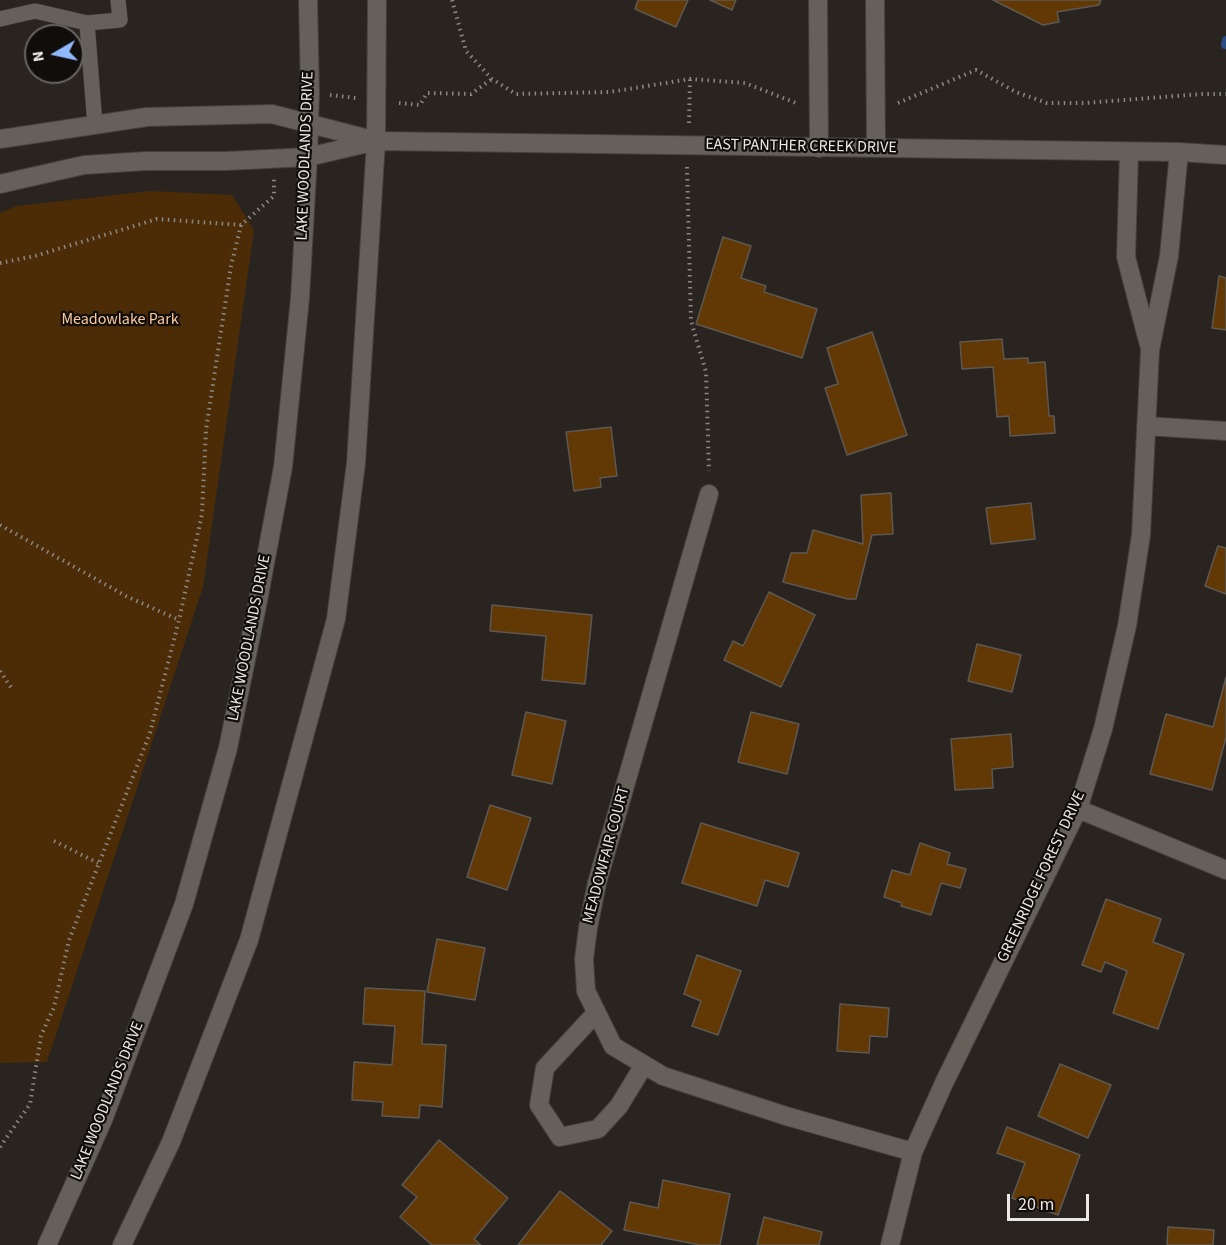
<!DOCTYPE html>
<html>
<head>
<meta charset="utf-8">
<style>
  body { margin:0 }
  #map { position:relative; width:1226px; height:1245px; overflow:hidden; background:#29241f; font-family:"Source Sans 3",sans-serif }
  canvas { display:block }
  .north { position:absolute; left:24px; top:24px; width:60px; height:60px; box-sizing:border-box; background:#100d0b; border:2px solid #676462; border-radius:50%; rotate:261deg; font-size:16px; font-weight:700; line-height:24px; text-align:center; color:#eae7e4 }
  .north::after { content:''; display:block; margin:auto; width:21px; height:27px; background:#90b8fd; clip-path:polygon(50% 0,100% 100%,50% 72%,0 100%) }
  .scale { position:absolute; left:1007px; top:1194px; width:82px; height:27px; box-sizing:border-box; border:3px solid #eae7e4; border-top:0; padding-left:8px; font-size:18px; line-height:21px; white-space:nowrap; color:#eae7e4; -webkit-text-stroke:4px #100d0b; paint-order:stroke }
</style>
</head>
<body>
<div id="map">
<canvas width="1226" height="1245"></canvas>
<div class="north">N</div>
<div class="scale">20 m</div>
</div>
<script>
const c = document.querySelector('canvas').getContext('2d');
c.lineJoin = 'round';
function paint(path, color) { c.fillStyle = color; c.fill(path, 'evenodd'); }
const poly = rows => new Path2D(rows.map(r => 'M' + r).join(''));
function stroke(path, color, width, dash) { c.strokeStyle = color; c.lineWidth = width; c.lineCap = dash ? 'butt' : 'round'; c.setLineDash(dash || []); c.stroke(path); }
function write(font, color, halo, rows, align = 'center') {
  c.font = font + ' "Source Sans 3",sans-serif'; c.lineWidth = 4.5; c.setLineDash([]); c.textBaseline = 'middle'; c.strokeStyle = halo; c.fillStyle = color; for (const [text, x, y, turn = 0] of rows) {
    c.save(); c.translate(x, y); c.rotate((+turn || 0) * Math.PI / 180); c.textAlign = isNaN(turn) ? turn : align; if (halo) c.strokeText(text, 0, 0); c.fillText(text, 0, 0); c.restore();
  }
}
paint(poly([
  [151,191,232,195,254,230,203,587,47,1062,0,1063,0,213,17,206]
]), '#4c2c06');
stroke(poly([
  [1225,45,1226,40]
]), '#2b4b85', 8);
const building = poly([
  [638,0,688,0,676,27,635,9,638,0],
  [710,0,736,0,732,10,710,0],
  [993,0,1101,0,1099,5,1057,12,1059,22,1043,25,993,0],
  [723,237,751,246,741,278,766,286,764,292,817,309,802,358,696,324,723,237],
  [1219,276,1226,278,1226,330,1212,328,1219,276],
  [872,332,907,435,847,455,825,388,838,384,827,348,872,332],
  [1002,339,1004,359,1028,358,1028,363,1045,362,1049,416,1054,416,1055,433,1010,436,1009,416,997,417,993,367,962,369,960,342,1002,339],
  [611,427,617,476,600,478,601,487,574,491,566,432,611,427],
  [891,493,893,534,872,535,856,599,848,599,783,582,791,553,807,553,813,530,863,544,861,495,891,493],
  [1031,503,1035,539,991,544,986,508,1031,503],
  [1218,546,1226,548,1226,594,1205,586,1218,546],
  [769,592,815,615,781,687,724,660,733,641,743,646,769,592],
  [492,605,592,615,585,684,542,680,546,636,490,631,492,605],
  [977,644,1021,655,1012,692,968,681,977,644],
  [1226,677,1226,737,1212,790,1150,774,1166,714,1213,727,1226,677],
  [526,712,566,721,552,784,512,775,526,712],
  [751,712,799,724,787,774,738,762,751,712],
  [1011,734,1013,767,992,769,993,788,955,790,951,739,1011,734],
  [490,805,531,818,507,890,467,877,490,805],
  [701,823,799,853,788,887,765,880,757,906,682,883,701,823],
  [920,843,950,853,947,864,966,869,960,888,941,883,931,915,901,906,902,903,884,897,892,870,910,875,920,843],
  [1106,899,1161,919,1153,942,1184,954,1158,1029,1113,1013,1127,971,1105,962,1101,972,1082,965,1106,899],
  [437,939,485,948,475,1000,427,992,437,939],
  [697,955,741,971,718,1035,692,1026,701,1001,684,994,697,955],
  [365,988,425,991,422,1044,446,1045,442,1107,420,1105,419,1118,382,1116,383,1102,352,1100,354,1062,392,1065,395,1026,363,1024,365,988],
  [840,1004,889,1008,887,1037,870,1036,869,1053,837,1051,840,1004],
  [1060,1064,1111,1085,1088,1138,1038,1116,1060,1064],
  [1007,1127,1080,1155,1058,1215,1012,1198,1025,1163,997,1153,1007,1127],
  [439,1140,508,1198,474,1239,481,1245,432,1245,400,1217,417,1197,402,1185,439,1140],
  [663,1180,730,1194,720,1245,700,1245,624,1230,630,1202,658,1208,663,1180],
  [560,1191,612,1231,601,1245,518,1245,560,1191],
  [764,1217,822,1232,819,1245,757,1245,764,1217],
  [1168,1227,1214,1230,1213,1245,1167,1245,1168,1227]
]);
paint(building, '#623804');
stroke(building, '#5e5853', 1.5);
const lane = poly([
  [0,19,35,11,87,23,95,125],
  [87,23,120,20,118,0]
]);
const street = poly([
  [818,0,819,148],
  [875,0,876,148],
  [1129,152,1126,257,1149,345],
  [1146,426,1226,431],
  [709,494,597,883,588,928,584,959,586,991,613,1046,663,1076,786,1116,913,1152],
  [1078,809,1226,870],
  [596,1013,545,1068,539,1105,560,1137,598,1129,619,1106,644,1065],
  [890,1245,913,1152,944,1083,1078,809,1103,729,1127,626,1141,535,1150,350,1169,256,1179,152]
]);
const secondary = poly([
  [0,139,147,117,272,114,376,141,1179,152,1226,155],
  [0,184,84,165,146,161,226,161,308,157,372,142],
  [47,1245,103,1120,184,904,228,748,257,606,283,467,300,298,308,157,310,93,308,0],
  [122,1245,171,1142,249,940,336,619,356,463,376,141,377,0]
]);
stroke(lane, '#45413e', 16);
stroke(street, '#45413e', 20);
stroke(secondary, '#45413e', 20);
stroke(poly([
  [452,0,466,51,492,79,516,94,610,92,690,79,745,83,796,103],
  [330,95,356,98],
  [399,103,420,105,427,93,471,94,492,79],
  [898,103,976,70,1016,92,1047,103,1085,103,1202,94,1226,94],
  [689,123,690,79],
  [687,167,691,321,706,372,709,471],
  [0,263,35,256,157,219,241,225,274,196,274,179],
  [0,525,126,596,179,620],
  [0,671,12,689],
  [54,841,98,863],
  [0,1147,30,1104,41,1036,54,1007,69,940,150,733,179,620,202,514,206,430,231,266,241,225]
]), '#8c8884', 4, [1.5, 4.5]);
stroke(lane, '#66605b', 15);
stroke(street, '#66605b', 18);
stroke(secondary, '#66605b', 18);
write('16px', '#eae7e4', '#100d0b', [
  ["EAST PANTHER CREEK DRIVE",801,147,1],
  ["LAKE WOODLANDS DRIVE",306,156,-88],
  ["LAKE WOODLANDS DRIVE",250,638,-79],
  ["MEADOWFAIR COURT",607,855,-75],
  ["GREENRIDGE FOREST DRIVE",1042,877,-65],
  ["LAKE WOODLANDS DRIVE",108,1101,-68]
]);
write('16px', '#f9c99c', '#100d0b', [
  ["Meadowlake Park",120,320]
]);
</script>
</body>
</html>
